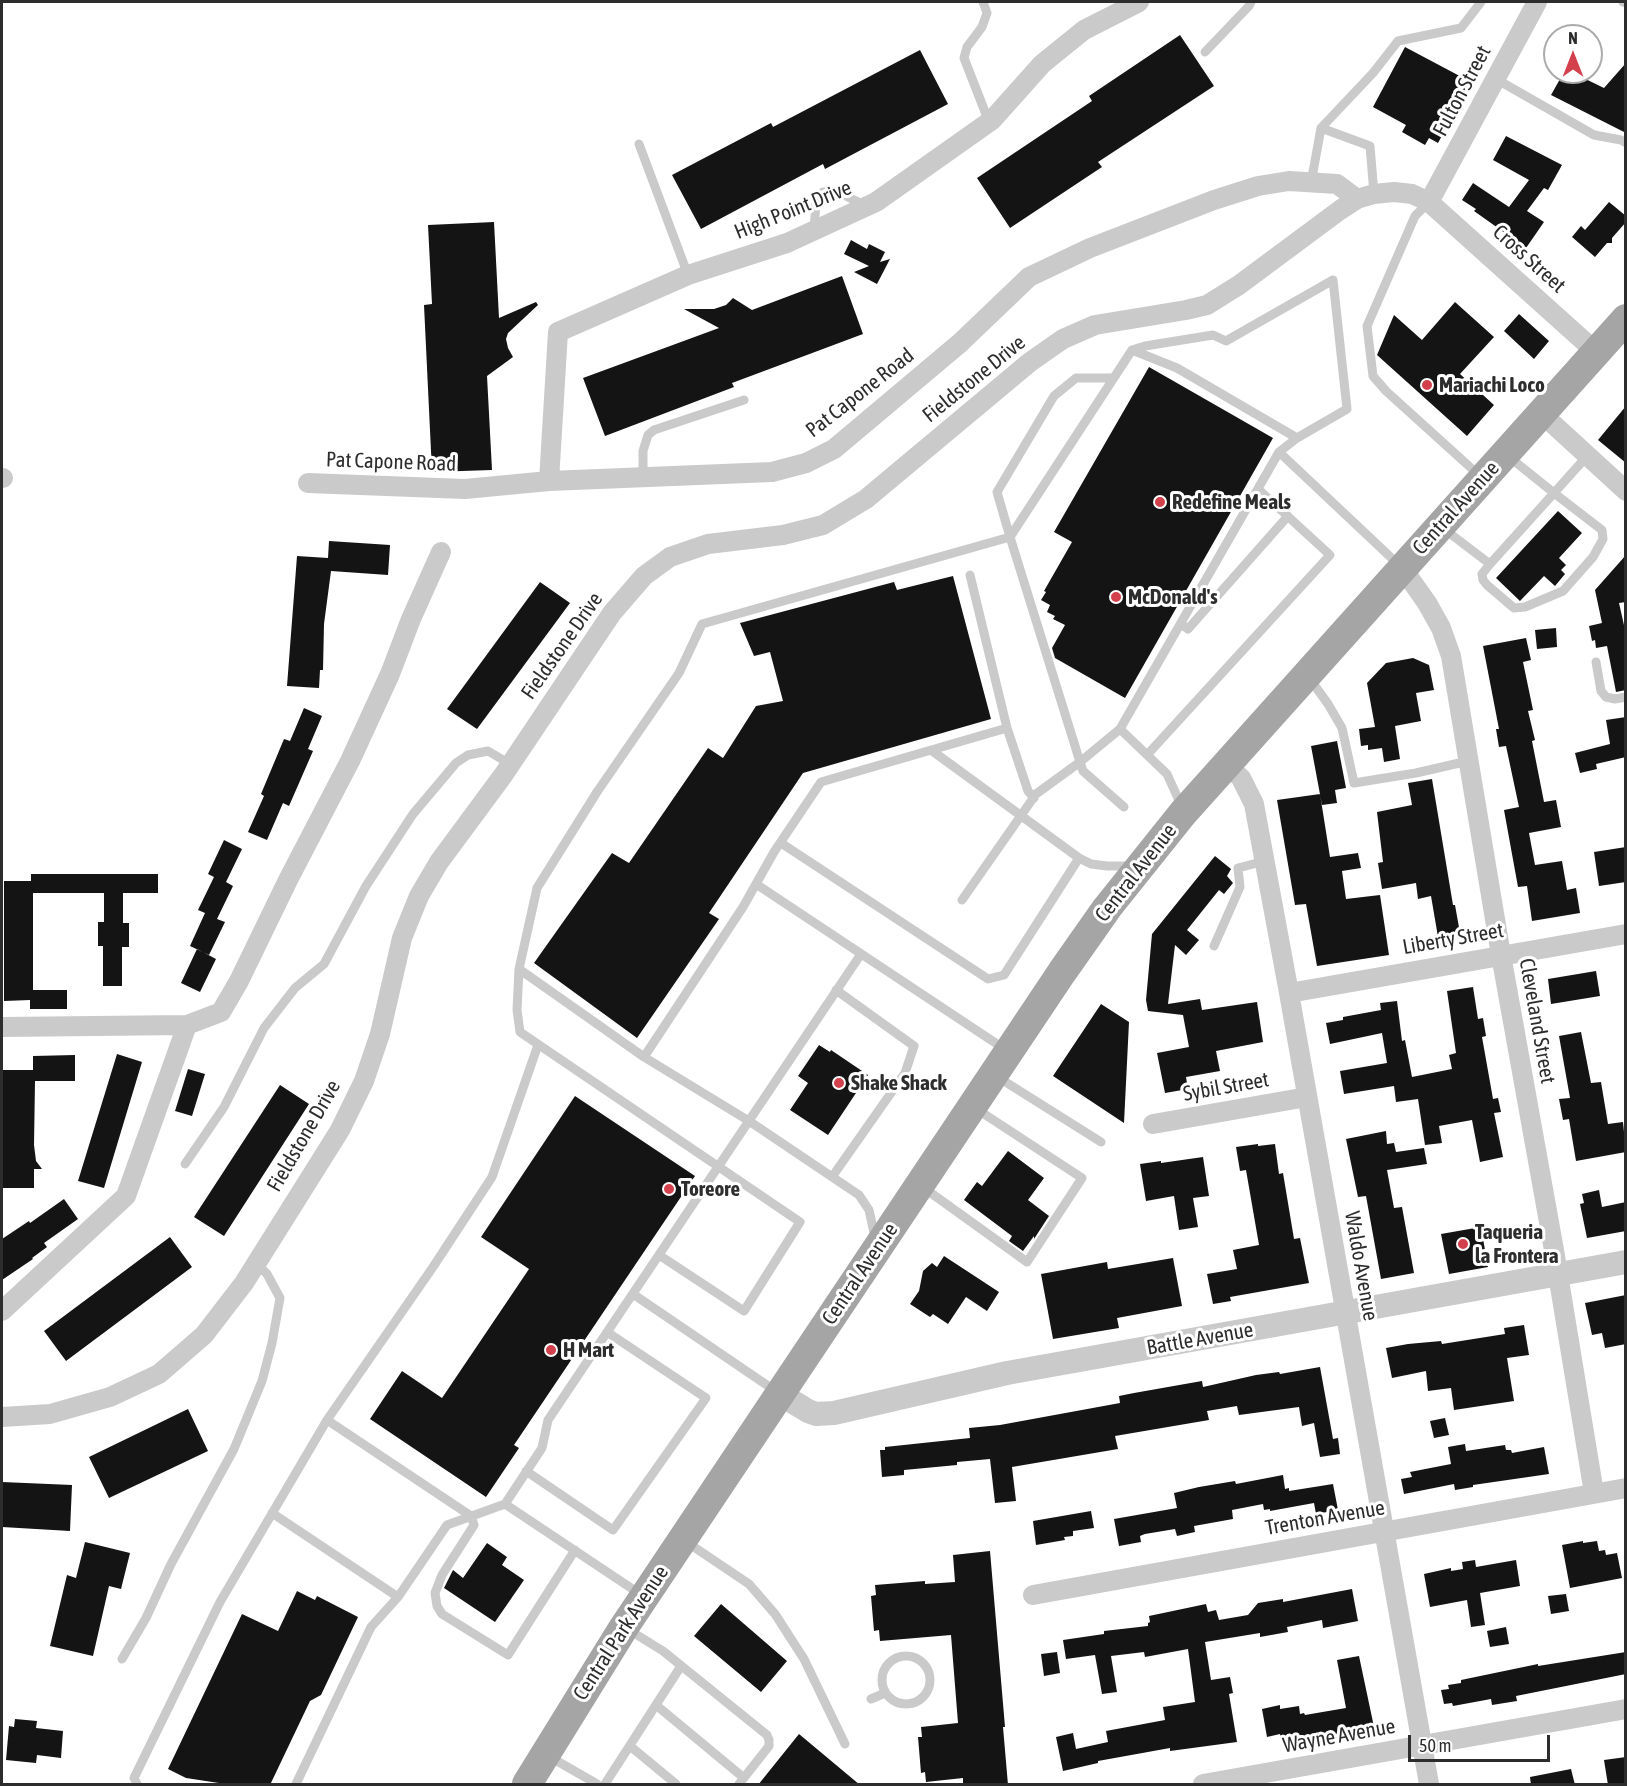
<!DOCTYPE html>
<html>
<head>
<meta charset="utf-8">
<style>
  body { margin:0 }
  #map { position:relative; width:1627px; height:1786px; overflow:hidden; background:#fff; font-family:"Asap Condensed",sans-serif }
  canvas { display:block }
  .frame { position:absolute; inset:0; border:3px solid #2d2d2d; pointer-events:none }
  .north { position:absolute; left:1543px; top:24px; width:60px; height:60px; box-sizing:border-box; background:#fff; border:2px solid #ababab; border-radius:50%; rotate:0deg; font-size:16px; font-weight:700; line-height:24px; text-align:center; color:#2d2d2d }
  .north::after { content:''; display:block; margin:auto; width:21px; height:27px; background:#d3414d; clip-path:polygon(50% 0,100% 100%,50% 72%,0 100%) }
  .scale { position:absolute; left:1408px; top:1735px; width:142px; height:27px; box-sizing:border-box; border:3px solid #2d2d2d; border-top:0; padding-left:8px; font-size:18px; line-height:21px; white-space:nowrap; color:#2d2d2d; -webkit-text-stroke:4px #fff; paint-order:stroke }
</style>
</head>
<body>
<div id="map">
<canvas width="1627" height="1786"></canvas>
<div class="frame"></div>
<div class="north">N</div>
<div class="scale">50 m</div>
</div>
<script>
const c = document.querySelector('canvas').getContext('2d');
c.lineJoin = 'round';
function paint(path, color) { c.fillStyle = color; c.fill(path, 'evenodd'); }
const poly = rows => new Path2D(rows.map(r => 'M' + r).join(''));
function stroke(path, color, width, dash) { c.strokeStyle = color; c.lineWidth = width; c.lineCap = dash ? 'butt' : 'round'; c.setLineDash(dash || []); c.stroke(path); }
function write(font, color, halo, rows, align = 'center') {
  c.font = font + ' "Asap Condensed",sans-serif'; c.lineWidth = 6; c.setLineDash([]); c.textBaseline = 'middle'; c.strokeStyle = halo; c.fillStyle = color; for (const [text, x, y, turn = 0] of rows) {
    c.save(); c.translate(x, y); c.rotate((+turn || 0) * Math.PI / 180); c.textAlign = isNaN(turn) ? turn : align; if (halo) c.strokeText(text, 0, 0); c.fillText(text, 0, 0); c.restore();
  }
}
paint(poly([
  [1180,35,1214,86,1098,162,1102,167,1010,228,977,178,1092,101,1089,96],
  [1405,47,1471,82,1438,143,1429,138,1425,145,1402,132,1406,125,1373,107],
  [920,50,948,104,825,169,823,164,701,229,672,175,771,123,773,127],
  [1626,63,1626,133,1551,95,1564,72,1571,72,1604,88],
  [1506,136,1562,165,1548,190,1544,188,1527,211,1544,222,1526,248,1474,211,1476,209,1462,200,1473,183,1509,207,1529,180,1493,160],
  [1609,202,1626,216,1626,222,1612,238,1612,243,1607,243,1595,257,1572,237,1581,226,1585,230],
  [494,222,499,318,536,302,538,305,508,333,506,339,508,348,513,357,487,376,492,470,432,472,424,305,432,304,428,225],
  [851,240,867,249,869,244,885,252,880,262,890,259,877,284,854,272,869,266,844,254],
  [842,276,863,334,732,383,734,387,605,436,583,378,719,328,684,309,714,309,726,305,733,298,752,310],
  [1455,302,1494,337,1460,374,1494,405,1467,436,1377,355,1394,315,1422,340],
  [1519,314,1549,341,1534,359,1504,331],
  [1149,367,1273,438,1125,698,1055,658,1052,648,1065,625,1053,619,1055,616,1047,612,1050,605,1041,600,1046,592,1044,591,1072,542,1054,532],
  [1626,406,1626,463,1598,440],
  [1558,511,1582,533,1559,558,1566,565,1561,570,1565,574,1555,586,1544,576,1520,601,1496,578],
  [329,541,390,545,388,575,331,571,324,624,323,670,320,670,319,688,287,686,297,556,328,558],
  [1626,555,1626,602,1619,603,1626,634,1626,690,1616,692,1607,646,1596,648,1595,640,1592,641,1589,626,1602,623,1595,590],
  [953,576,991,719,803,773,709,913,719,919,637,1038,534,963,612,853,629,863,708,748,723,758,756,706,783,701,770,652,754,656,740,623,894,582,897,590],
  [540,582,570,603,477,729,447,709],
  [1556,628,1557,647,1537,649,1535,630],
  [1526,638,1531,660,1523,662,1533,710,1528,711,1535,740,1532,741,1544,802,1556,800,1561,827,1529,833,1535,865,1562,861,1567,890,1576,888,1580,913,1532,921,1527,886,1518,887,1504,810,1519,807,1506,746,1499,747,1496,729,1499,729,1483,646],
  [1413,658,1429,665,1434,690,1416,693,1421,721,1395,726,1400,759,1384,762,1382,748,1368,750,1368,745,1361,746,1359,729,1375,727,1367,683,1386,663],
  [304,708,322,716,308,749,313,751,289,806,283,803,267,840,248,832,264,796,261,794,284,739,290,741],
  [1626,717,1626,757,1596,764,1597,769,1580,773,1575,753,1610,744,1606,720],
  [1337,741,1346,788,1335,790,1337,803,1322,805,1311,746],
  [1432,779,1453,905,1455,905,1460,933,1438,937,1431,896,1418,899,1416,883,1382,889,1378,863,1383,862,1377,812,1412,805,1408,783],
  [1320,794,1330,857,1358,853,1361,868,1342,871,1346,899,1380,895,1389,955,1317,966,1306,904,1295,905,1277,800],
  [224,840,242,849,226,882,233,886,217,919,225,922,209,955,190,946,205,913,198,910,214,877,208,874],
  [1626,847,1626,882,1599,886,1594,852],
  [1215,856,1231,869,1227,876,1233,883,1224,894,1219,890,1187,930,1199,940,1186,955,1175,945,1168,1004,1200,999,1202,1010,1257,1002,1263,1042,1216,1051,1220,1071,1186,1077,1188,1089,1165,1093,1157,1053,1189,1047,1183,1015,1148,1011,1146,1000,1152,934],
  [31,874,158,874,158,893,123,893,123,923,129,923,129,947,122,947,122,986,103,986,103,946,98,946,98,922,104,922,104,893,33,893,33,990,67,990,67,1009,30,1009,30,1000,4,1001,4,881,31,881],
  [197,949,216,959,200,992,181,983],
  [1596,971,1600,996,1551,1004,1548,979],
  [1473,987,1478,1019,1483,1018,1486,1036,1482,1037,1493,1099,1498,1098,1501,1112,1494,1113,1503,1157,1480,1162,1472,1120,1439,1126,1442,1143,1425,1145,1418,1099,1396,1102,1394,1086,1344,1094,1340,1071,1387,1063,1382,1033,1330,1044,1326,1023,1343,1020,1343,1017,1381,1010,1380,1003,1397,1001,1402,1041,1405,1040,1412,1077,1452,1069,1449,1055,1456,1053,1447,991],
  [1101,1004,1129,1022,1124,1123,1053,1076],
  [1581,1032,1591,1083,1601,1082,1608,1124,1623,1122,1626,1152,1576,1161,1569,1119,1563,1120,1559,1099,1570,1098,1559,1036],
  [819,1045,830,1052,831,1050,868,1075,828,1135,790,1110,808,1083,798,1076],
  [117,1054,142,1062,104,1188,78,1181],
  [75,1055,75,1081,35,1081,34,1145,36,1161,42,1169,34,1169,34,1188,2,1188,3,1070,33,1070,33,1056],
  [188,1069,205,1074,192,1116,175,1111],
  [280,1085,309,1104,224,1236,194,1217],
  [575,1096,695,1176,514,1445,519,1448,486,1497,370,1419,402,1371,442,1398,529,1269,481,1237],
  [1386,1131,1387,1144,1394,1143,1396,1152,1424,1148,1427,1164,1387,1170,1394,1208,1402,1207,1414,1273,1381,1279,1366,1196,1358,1197,1346,1139],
  [1258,1144,1258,1146,1275,1144,1279,1174,1283,1173,1294,1239,1300,1238,1309,1283,1230,1297,1231,1301,1213,1304,1207,1274,1237,1269,1233,1250,1259,1245,1246,1170,1240,1171,1236,1147],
  [1008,1151,1044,1178,1028,1200,1049,1216,1034,1239,1034,1236,1023,1251,1009,1241,1012,1236,964,1200,977,1182,982,1186],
  [1203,1157,1209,1196,1193,1198,1198,1227,1179,1230,1174,1196,1146,1201,1140,1164,1161,1161,1161,1163],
  [1599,1190,1602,1207,1626,1202,1626,1231,1587,1238,1580,1204,1584,1203,1582,1194],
  [64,1199,78,1219,44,1243,47,1247,32,1258,33,1259,2,1280,2,1239,29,1221,30,1223],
  [1481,1227,1488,1267,1449,1274,1441,1234],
  [170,1237,192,1267,66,1361,44,1331],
  [944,1256,999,1292,987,1311,966,1297,948,1324,933,1314,930,1317,910,1304,919,1291,923,1271,932,1263,937,1267],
  [1173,1258,1182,1306,1117,1318,1119,1328,1053,1339,1041,1274,1107,1262,1108,1269],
  [1626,1295,1626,1344,1605,1348,1602,1333,1592,1335,1585,1303],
  [1524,1325,1529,1355,1507,1358,1514,1401,1454,1410,1451,1388,1428,1391,1426,1371,1392,1378,1386,1348,1408,1344,1441,1341,1442,1344,1505,1334,1504,1328],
  [1320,1367,1333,1439,1338,1438,1340,1454,1320,1457,1314,1423,1302,1426,1299,1407,1239,1415,1237,1406,1207,1411,1209,1420,1115,1436,1118,1449,1012,1467,1016,1501,995,1503,990,1459,957,1462,957,1465,904,1470,904,1475,882,1477,880,1450,885,1450,885,1447,970,1438,969,1428,1000,1425,1120,1403,1119,1396,1134,1393,1202,1381,1203,1387,1256,1375,1279,1372,1280,1374],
  [188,1409,208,1451,109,1498,89,1457],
  [1445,1418,1449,1435,1434,1438,1430,1421],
  [1465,1444,1466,1451,1505,1445,1506,1450,1511,1450,1512,1453,1544,1447,1549,1474,1473,1485,1473,1487,1455,1490,1454,1484,1404,1494,1401,1479,1412,1477,1410,1472,1451,1464,1448,1447],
  [1283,1475,1285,1489,1289,1488,1289,1491,1333,1484,1338,1510,1316,1514,1314,1503,1270,1511,1270,1509,1264,1510,1263,1504,1232,1510,1233,1519,1194,1526,1195,1532,1177,1536,1175,1529,1145,1534,1140,1536,1141,1542,1119,1546,1114,1519,1177,1508,1174,1493,1199,1487,1235,1481,1236,1484],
  [2,1482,72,1485,70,1531,2,1527],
  [1091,1511,1094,1528,1073,1531,1073,1536,1064,1537,1065,1540,1036,1545,1033,1521],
  [1583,1541,1583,1543,1597,1541,1599,1551,1605,1550,1606,1555,1617,1553,1622,1578,1570,1588,1562,1545],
  [85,1542,130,1553,121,1589,109,1586,93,1656,50,1646,67,1575,76,1578],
  [487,1543,507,1557,502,1565,524,1580,495,1622,444,1588,453,1570,463,1578],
  [990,1551,1005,1727,1003,1727,1008,1785,963,1785,963,1778,926,1782,925,1772,921,1773,918,1737,922,1737,921,1727,958,1723,951,1635,880,1641,879,1630,874,1631,871,1596,876,1595,875,1585,925,1581,925,1584,955,1582,953,1555],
  [1475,1560,1476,1567,1516,1560,1520,1586,1480,1593,1485,1625,1471,1627,1467,1600,1430,1607,1424,1574,1451,1568,1451,1571,1463,1569,1462,1562],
  [1352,1589,1358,1621,1323,1628,1322,1620,1287,1627,1288,1632,1260,1637,1260,1633,1205,1642,1211,1680,1230,1677,1233,1693,1229,1694,1237,1742,1170,1751,1170,1748,1098,1761,1098,1763,1063,1771,1056,1737,1073,1733,1076,1749,1108,1742,1106,1731,1165,1720,1163,1707,1195,1702,1188,1649,1145,1657,1144,1652,1111,1656,1117,1692,1102,1694,1095,1655,1066,1659,1063,1640,1104,1634,1104,1631,1148,1626,1148,1623,1150,1622,1149,1616,1206,1604,1208,1612,1216,1610,1219,1620,1248,1615,1258,1603,1283,1599,1283,1602],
  [297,1591,315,1600,317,1596,358,1617,321,1695,310,1701,270,1785,232,1785,186,1778,168,1769,242,1614,278,1631],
  [1566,1594,1569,1611,1551,1614,1548,1596],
  [721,1604,787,1661,761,1692,694,1636],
  [1506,1627,1509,1644,1490,1647,1487,1631],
  [1057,1652,1060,1673,1044,1676,1041,1654],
  [1626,1652,1626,1674,1516,1696,1517,1701,1492,1705,1491,1699,1453,1706,1452,1703,1444,1704,1441,1690,1449,1689,1448,1685,1461,1683,1461,1680,1538,1664,1538,1666],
  [1359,1656,1374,1727,1291,1742,1291,1740,1282,1742,1280,1734,1267,1737,1262,1709,1280,1705,1280,1709,1299,1706,1300,1714,1304,1713,1305,1715,1346,1708,1337,1660],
  [15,1719,37,1721,36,1728,63,1731,61,1758,37,1755,36,1763,6,1760,9,1726,14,1727],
  [799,1734,860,1785,758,1785],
  [1626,1757,1626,1785,1608,1785,1604,1760],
  [1571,1769,1575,1785,1531,1785,1530,1777]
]), '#141414');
stroke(poly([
  [983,2,987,13,982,27,967,47,964,58,989,122],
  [1623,2,1626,3],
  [1205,52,1249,6,1251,2],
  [1496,79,1594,135,1621,140,1626,143],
  [1321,128,1370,146,1374,194],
  [639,144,688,275],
  [1311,183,1321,128,1373,73,1398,41,1461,28,1481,2],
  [1429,202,1415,216,1367,326,1373,376,1386,391,1481,477],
  [814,230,816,202,823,192,836,191,866,206],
  [1132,350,1177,368,1297,438],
  [1279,452,1400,566],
  [1508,456,1554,493,1602,530,1603,539,1593,557,1563,591,1525,607,1514,608,1487,585,1483,580,1482,574,1490,564,1554,493,1588,455],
  [643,477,643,451,648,435,654,430,744,400],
  [1444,529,1490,564],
  [970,575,1007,728,1028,791,1034,798],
  [1181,624,1188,629,1288,516],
  [1596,662,1601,691,1606,697,1615,699,1626,697],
  [1310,679,1328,704,1342,728,1354,783,1416,773,1468,761],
  [1120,729,1167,774,1181,805],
  [931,750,1079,858,1091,864,1107,866,1131,866],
  [1147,755,1330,555,1258,489],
  [781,843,988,979,1004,975,1079,858],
  [756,884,1006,1050],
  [962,900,1036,794,1080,762,1120,729,1279,452,1297,438,1347,409,1333,280,1226,341,1213,335,1145,346,1132,350,1010,537,1080,762,1083,771,1124,807],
  [1214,946,1240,887,1238,868,1265,861],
  [519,969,537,888,597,792,679,673,702,624,1010,537,997,492,1054,396,1076,378,1112,378],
  [644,1057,743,907,774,852,821,782,1007,728],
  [996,1076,1101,1142],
  [185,1164,224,1107,264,1028,295,988,324,964,366,886,413,814,456,763,468,755,488,751,510,764],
  [832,1177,905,1073,914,1046,836,990],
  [924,1188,1027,1262,1082,1178,975,1108],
  [659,1255,744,1311,800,1222,520,1032,517,1010,519,969,644,1057,749,1121,859,1195,869,1210,875,1237],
  [633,1294,777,1392],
  [327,1420,433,1267,492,1177,538,1045],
  [526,1471,613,1530,706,1398,607,1332],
  [505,1504,640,1594],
  [272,1513,398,1597],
  [685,1541,749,1584,775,1614,804,1659,845,1744],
  [629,1630,663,1651,767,1735,769,1740,769,1746,739,1784],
  '882 1680a24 24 0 1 1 48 0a24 24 0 1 1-48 0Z',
  [122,1659,146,1618,171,1564,234,1449,262,1381,272,1343,280,1298,267,1274,256,1263],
  [871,1699,885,1693],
  [656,1705,744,1778],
  [630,1746,676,1784],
  [550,1757,597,1784],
  [137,1784,134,1778,220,1602,327,1420,471,1516,474,1525,442,1575,435,1593,437,1606,442,1614,508,1655,575,1550],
  [296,1784,371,1627,398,1597,447,1525,505,1504,542,1448,548,1420,861,954],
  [605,1784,681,1666]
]), '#cacaca', 9);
stroke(poly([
  [1429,202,1537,2],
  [1541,413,1626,491],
  [2,478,3,478],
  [549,481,558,332,688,275,787,243,876,202,992,120,1042,64,1084,30,1139,2],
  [308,483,465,489,549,481,772,472,806,463,834,449,960,343,1029,277,1090,248,1214,200,1258,186,1289,181,1337,184,1357,199],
  [1403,569,1427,603,1441,628,1451,656,1501,955,1554,1250,1594,1493],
  [1227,765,1241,778,1254,804,1289,993,1429,1784],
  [1289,993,1626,934],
  [2,1027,187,1025],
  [1153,1124,1307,1097],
  [2,1311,126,1196,187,1025,221,1012,239,981,288,880,350,761,390,674,411,619,441,552],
  [2,1417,50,1414,110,1397,159,1374,204,1335,244,1283,340,1130,364,1081,380,1034,402,938,419,896,439,862,504,774,612,613,644,576,670,557,708,544,783,535,823,525,866,499,1030,362,1063,339,1095,325,1186,310,1207,305,1239,285,1340,210,1357,199,1374,194,1394,192,1412,194,1429,202,1596,352],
  [1033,1595,1626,1488],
  [1203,1784,1626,1709]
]), '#cacaca', 20);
stroke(poly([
  [780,1394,808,1411,816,1414,834,1413,1007,1373,1626,1262]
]), '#cacaca', 24);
stroke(poly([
  [527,1784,624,1627,1062,972,1107,908,1183,813,1626,319]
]), '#a5a5a5', 30);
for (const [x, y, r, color] of [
  [1427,385,6,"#d3414d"],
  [1160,502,6,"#d3414d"],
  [1116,597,6,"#d3414d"],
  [839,1083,6,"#d3414d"],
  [669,1189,6,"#d3414d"],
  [1463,1244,6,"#d3414d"],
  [551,1350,6,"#d3414d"]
]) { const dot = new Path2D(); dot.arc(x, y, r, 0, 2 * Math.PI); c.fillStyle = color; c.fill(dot); stroke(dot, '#fff', 2); }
write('21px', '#2d2d2d', '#fff', [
  ["Fulton Street",1462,91,-62],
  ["High Point Drive",793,210,-22],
  ["Cross Street",1529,259,42],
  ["Fieldstone Drive",974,379,-39],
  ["Pat Capone Road",860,393,-38],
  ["Pat Capone Road",391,462,2],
  ["Central Avenue",1456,508,-48],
  ["Fieldstone Drive",562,646,-55],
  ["Central Avenue",1136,873,-52],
  ["Liberty Street",1453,939,-10],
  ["Cleveland Street",1537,1021,80],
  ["Sybil Street",1226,1087,-10],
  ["Fieldstone Drive",304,1136,-60],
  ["Waldo Avenue",1361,1266,80],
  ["Central Avenue",860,1274,-56],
  ["Battle Avenue",1200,1339,-10],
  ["Trenton Avenue",1325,1518,-10],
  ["Central Park Avenue",621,1633,-57],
  ["Wayne Avenue",1339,1736,-10]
]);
write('bold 21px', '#2d2d2d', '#fff', [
  ["Mariachi Loco",1439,385],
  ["Redefine Meals",1172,502],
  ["McDonald's",1128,597],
  ["Shake Shack",851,1083],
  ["Toreore",681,1189],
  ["Taqueria",1475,1232],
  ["la Frontera",1475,1256],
  ["H Mart",563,1350]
], 'left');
</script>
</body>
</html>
